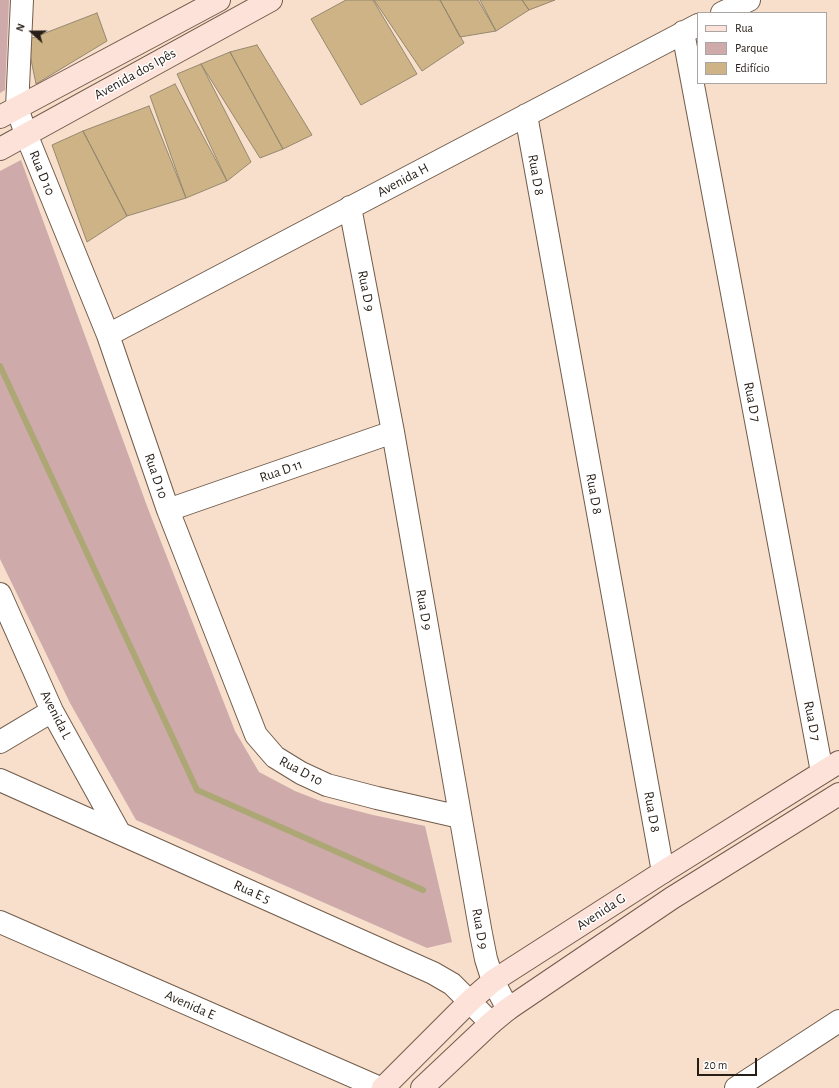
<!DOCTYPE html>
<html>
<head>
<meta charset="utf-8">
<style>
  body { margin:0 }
  #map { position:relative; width:839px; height:1088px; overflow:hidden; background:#f8dfcc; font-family:"Alegreya Sans",sans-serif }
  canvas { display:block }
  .legend { position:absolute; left:697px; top:12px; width:130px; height:72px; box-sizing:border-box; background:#fff; border:1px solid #a8a5a2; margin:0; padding:5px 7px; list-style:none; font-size:12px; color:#261e17 }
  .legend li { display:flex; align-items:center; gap:8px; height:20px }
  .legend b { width:20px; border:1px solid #a8a5a2 }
  .north { position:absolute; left:12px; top:12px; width:40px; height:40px; -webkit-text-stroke:3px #fff; paint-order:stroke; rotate:291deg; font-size:11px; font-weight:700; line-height:16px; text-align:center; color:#261e17 }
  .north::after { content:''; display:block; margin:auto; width:14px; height:18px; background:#261e17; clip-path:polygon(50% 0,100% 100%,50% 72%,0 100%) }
  .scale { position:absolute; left:697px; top:1058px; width:60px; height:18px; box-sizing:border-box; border:2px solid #261e17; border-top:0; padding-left:5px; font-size:12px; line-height:14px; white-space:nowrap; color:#261e17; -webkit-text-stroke:3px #fff; paint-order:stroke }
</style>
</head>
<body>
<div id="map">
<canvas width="839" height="1088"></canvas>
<ul class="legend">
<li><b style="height:5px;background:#fce2d9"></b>Rua</li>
<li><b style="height:11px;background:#ceabaa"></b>Parque</li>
<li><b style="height:11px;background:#cdb385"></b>Edifício</li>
</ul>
<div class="north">N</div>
<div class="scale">20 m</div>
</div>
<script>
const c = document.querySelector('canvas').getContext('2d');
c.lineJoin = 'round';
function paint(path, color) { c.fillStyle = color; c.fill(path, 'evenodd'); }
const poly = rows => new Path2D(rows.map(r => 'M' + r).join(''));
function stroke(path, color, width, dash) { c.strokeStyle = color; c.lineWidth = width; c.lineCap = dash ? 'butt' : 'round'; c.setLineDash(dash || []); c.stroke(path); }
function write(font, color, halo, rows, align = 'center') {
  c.font = font + ' "Alegreya Sans",sans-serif'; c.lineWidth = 3; c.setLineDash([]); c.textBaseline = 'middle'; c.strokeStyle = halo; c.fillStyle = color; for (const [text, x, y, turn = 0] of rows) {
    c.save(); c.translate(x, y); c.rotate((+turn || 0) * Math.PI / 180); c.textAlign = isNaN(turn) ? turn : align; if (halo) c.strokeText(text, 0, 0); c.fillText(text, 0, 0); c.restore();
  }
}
paint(poly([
  [0,0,9,0,5,90,0,93],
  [21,160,147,506,235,731,259,772,295,791,323,802,373,815,425,826,452,942,427,948,136,820,70,703,0,559,0,171]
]), '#ceabaa');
stroke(poly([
  [0,366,197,790,423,890]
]), '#aca774', 6);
const building = poly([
  [346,0,373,0,417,74,361,105,311,19,346,0],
  [374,0,440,0,464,43,422,71,374,0],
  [440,0,478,0,496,31,460,37,440,0],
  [480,0,522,0,529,10,496,31,480,0],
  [522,0,555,0,529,10,522,0],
  [97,13,107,41,36,84,27,40,97,13],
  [257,45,312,135,283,149,230,52,257,45],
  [230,52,283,149,260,158,201,64,230,52],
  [201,64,251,162,227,181,177,74,201,64],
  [175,84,227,181,186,198,150,96,175,84],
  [149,106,186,198,127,216,83,131,149,106],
  [83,131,127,216,87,242,52,145,83,131]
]);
paint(building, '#cdb385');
stroke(building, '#958870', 1);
const street = poly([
  [22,0,17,108,26,134,108,335,168,510,256,735,275,757,301,773,327,785,377,798,460,817],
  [722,13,749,0],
  [683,32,822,772],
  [526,115,663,872],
  [350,207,393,432,481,934,486,959,493,981,508,1009],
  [108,335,698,25],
  [168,510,393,432],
  [0,594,52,711,119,832],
  [0,742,52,711],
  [0,780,433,973,452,984,491,1023],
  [0,922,380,1088],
  [736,1088,839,1021]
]);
const secondary = poly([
  [0,117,219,0],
  [0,149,271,0],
  [383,1088,470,1001,493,981,663,872,839,762],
  [422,1088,491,1023,508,1009,672,898,839,794]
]);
stroke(street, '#715c4b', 24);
stroke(secondary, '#715c4b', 24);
stroke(street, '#fff', 22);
stroke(secondary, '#fce2d9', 22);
write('14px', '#261e17', '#fff', [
  ["Avenida dos Ipês",135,74,-29],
  ["Rua D 10",42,173,68],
  ["Rua D 8",536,175,80],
  ["Avenida H",403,180,-28],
  ["Rua D 9",366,291,79],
  ["Rua D 7",752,402,79],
  ["Rua D 11",281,471,-19],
  ["Rua D 10",156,476,71],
  ["Rua D 8",594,494,80],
  ["Rua D 9",424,610,80],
  ["Avenida L",56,715,63],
  ["Rua D 7",812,721,79],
  ["Rua D 10",301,771,28],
  ["Rua D 8",652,812,80],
  ["Rua E 5",252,892,24],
  ["Avenida G",601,912,-33],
  ["Rua D 9",480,929,80],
  ["Avenida E",190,1005,24]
]);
</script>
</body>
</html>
